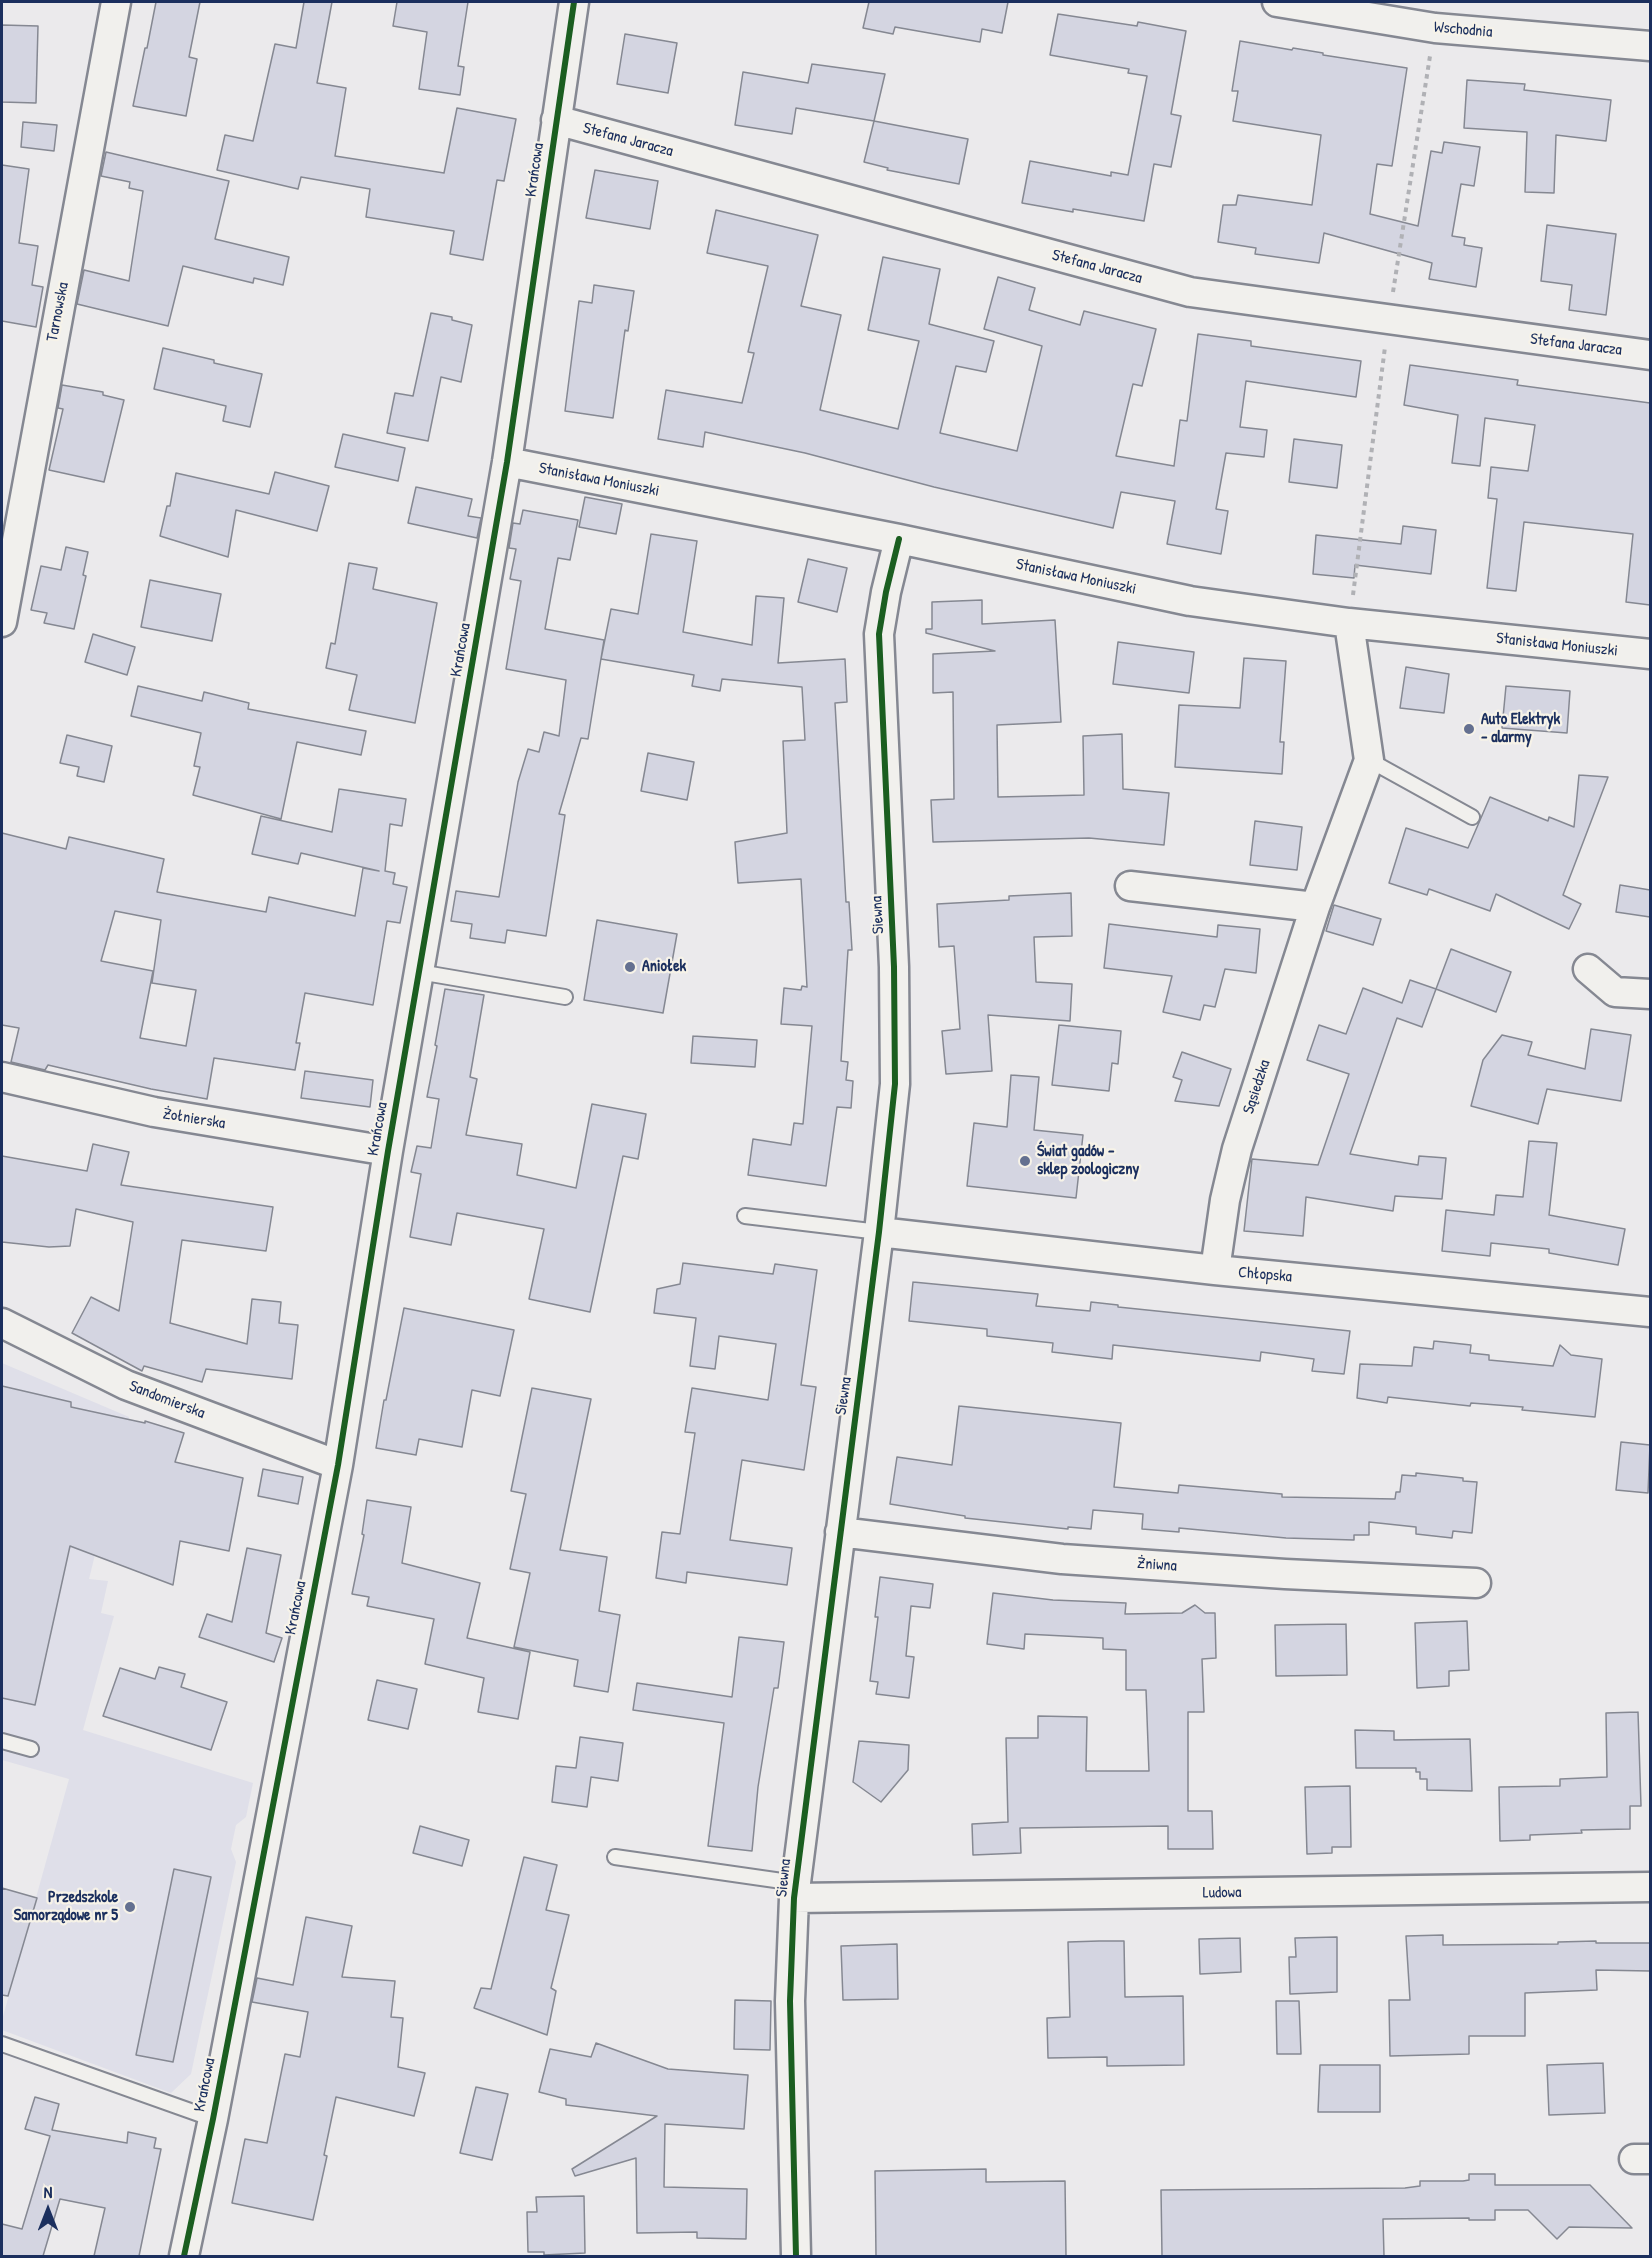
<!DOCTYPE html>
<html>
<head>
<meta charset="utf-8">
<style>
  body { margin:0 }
  #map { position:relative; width:1652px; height:2258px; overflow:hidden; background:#ebeaec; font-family:"Patrick Hand",sans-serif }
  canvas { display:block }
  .frame { position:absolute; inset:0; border:3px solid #1b2f5e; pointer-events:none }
  .north { position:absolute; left:18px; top:2180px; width:60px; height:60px; -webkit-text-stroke:4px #f7f3e8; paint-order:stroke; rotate:0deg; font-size:16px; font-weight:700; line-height:24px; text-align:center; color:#1b2f5e }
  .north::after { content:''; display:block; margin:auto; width:21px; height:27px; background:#1b2f5e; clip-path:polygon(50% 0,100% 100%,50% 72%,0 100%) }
</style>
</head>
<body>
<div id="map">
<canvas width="1652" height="2258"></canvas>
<div class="frame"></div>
<div class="north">N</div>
</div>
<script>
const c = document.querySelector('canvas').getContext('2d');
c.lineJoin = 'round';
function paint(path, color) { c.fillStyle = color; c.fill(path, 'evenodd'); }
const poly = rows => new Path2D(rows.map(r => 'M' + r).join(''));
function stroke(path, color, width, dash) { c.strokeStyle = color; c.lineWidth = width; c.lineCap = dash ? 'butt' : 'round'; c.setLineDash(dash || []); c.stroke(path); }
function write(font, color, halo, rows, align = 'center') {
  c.font = font + ' "Patrick Hand",sans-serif'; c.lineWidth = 4.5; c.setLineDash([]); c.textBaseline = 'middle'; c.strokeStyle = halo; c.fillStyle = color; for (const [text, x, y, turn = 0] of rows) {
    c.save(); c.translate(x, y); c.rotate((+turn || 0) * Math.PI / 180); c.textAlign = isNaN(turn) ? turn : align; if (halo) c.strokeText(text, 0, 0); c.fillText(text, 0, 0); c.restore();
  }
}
paint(poly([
  [2,1363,129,1417,89,1579,108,1581,101,1613,114,1616,83,1730,253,1783,246,1817,236,1825,231,1849,236,1862,191,2074,171,2093,2,2030,2,2020,69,1779,2,1760]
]), '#dfdfe9');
const building = poly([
  [156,2,200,2,189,57,197,59,186,116,133,106,145,48,147,48,156,2],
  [304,2,332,2,317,83,346,88,335,156,444,173,457,108,516,119,504,181,497,180,483,260,450,254,454,231,366,217,370,189,301,177,298,189,217,170,225,135,253,141,275,44,296,48,304,2],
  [397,2,468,2,458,66,464,67,460,95,419,89,427,32,393,26,397,2],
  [869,2,1008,2,1002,33,982,29,980,42,895,27,893,34,863,28,869,2],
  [1058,14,1137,26,1138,22,1186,31,1171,114,1181,116,1171,167,1154,164,1144,221,1073,209,1073,212,1022,203,1030,161,1111,176,1111,172,1128,175,1147,76,1128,73,1129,69,1050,55,1058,14],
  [2,25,38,26,36,103,2,102,2,25],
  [625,34,677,43,668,93,617,84,625,34],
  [1240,41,1292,50,1293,48,1323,53,1323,55,1407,68,1392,166,1377,164,1370,214,1418,226,1431,151,1442,153,1444,142,1480,147,1474,186,1461,184,1452,236,1465,238,1464,245,1482,248,1476,287,1429,279,1432,263,1324,233,1319,263,1255,254,1256,248,1218,242,1223,205,1236,205,1238,195,1312,205,1321,135,1233,121,1238,91,1232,91,1240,41],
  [812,64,885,74,874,121,968,139,959,184,887,170,888,168,864,162,874,121,796,108,792,134,735,125,743,72,808,83,812,64],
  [1467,80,1525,84,1524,90,1611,100,1606,141,1556,135,1554,193,1525,192,1527,132,1464,128,1467,80],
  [23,122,57,125,54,151,21,147,23,122],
  [106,152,229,181,215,239,289,257,283,285,254,278,253,283,183,266,168,326,77,304,84,270,129,281,143,191,129,188,130,182,101,176,106,152],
  [2,165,29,169,19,243,38,246,32,285,43,287,36,327,2,321,2,165],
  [595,170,658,181,650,229,586,218,595,170],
  [716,210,818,235,801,306,841,315,820,410,898,429,919,341,868,330,883,257,940,269,929,324,994,341,986,372,956,366,940,433,1017,451,1042,346,984,329,998,277,1035,288,1029,310,1080,325,1084,311,1156,329,1142,386,1133,384,1116,456,1174,466,1180,420,1187,421,1198,334,1251,341,1251,346,1361,361,1356,397,1246,381,1240,427,1267,430,1264,457,1226,453,1216,509,1228,511,1221,554,1167,544,1175,501,1121,492,1113,528,934,487,805,453,705,432,703,447,658,439,666,390,742,403,754,353,748,352,768,266,707,253,716,210],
  [1547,225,1616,234,1606,315,1569,310,1572,285,1541,281,1547,225],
  [594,285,634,291,628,331,625,330,613,418,565,411,579,301,592,303,594,285],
  [431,313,452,317,452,320,472,325,461,382,441,377,428,441,387,433,395,393,413,396,431,313],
  [163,348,214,360,214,363,262,374,250,427,223,421,226,406,154,389,163,348],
  [1410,365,1518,380,1517,385,1650,403,1650,605,1626,602,1633,534,1524,522,1516,591,1487,588,1497,499,1488,498,1491,467,1528,471,1535,425,1485,418,1480,466,1452,463,1458,415,1404,405,1410,365],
  [62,385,103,392,103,395,124,400,104,482,49,470,63,409,58,408,62,385],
  [343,434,405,448,398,481,335,467,343,434],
  [1294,439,1342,445,1337,488,1289,482,1294,439],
  [275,472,329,486,317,531,236,510,228,557,160,536,167,506,170,506,176,473,269,494,275,472],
  [416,487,472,499,468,516,481,518,477,538,408,523,416,487],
  [585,497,622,504,616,534,579,527,585,497],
  [523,510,578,520,570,560,558,558,545,629,604,640,588,739,581,738,559,814,565,815,546,936,507,930,505,943,470,938,472,924,451,921,456,891,499,897,518,782,528,749,539,752,544,732,559,736,566,680,506,669,521,581,510,579,516,549,509,548,513,523,520,524,523,510],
  [1403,526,1436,530,1431,574,1355,565,1354,578,1313,574,1316,535,1401,544,1403,526],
  [651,534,697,541,683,632,752,645,756,596,784,598,778,663,845,659,847,702,835,703,846,902,849,902,852,950,848,950,841,1061,848,1062,846,1080,853,1081,851,1108,837,1107,826,1186,748,1175,753,1139,791,1145,794,1123,803,1124,812,1026,781,1024,784,988,801,990,802,986,807,987,801,879,738,883,735,842,787,833,783,741,805,740,802,687,722,679,720,691,692,686,694,675,601,659,611,609,638,614,651,534],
  [66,547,88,552,83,575,86,576,74,629,44,623,47,613,31,610,41,566,61,570,66,547],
  [808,559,847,568,837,612,798,602,808,559],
  [349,563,377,568,373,589,437,603,415,723,349,710,357,675,326,668,331,643,335,644,349,563],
  [150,580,221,594,212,641,141,627,150,580],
  [982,600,982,624,1055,620,1061,722,997,725,998,797,1084,795,1083,736,1122,734,1123,789,1169,793,1164,845,1089,838,933,842,931,800,954,799,953,692,933,693,933,654,995,651,926,633,926,629,932,629,932,602,982,600],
  [93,634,135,647,127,675,85,662,93,634],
  [1118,642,1194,652,1189,693,1113,684,1118,642],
  [1244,658,1286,661,1280,742,1284,742,1282,774,1175,767,1179,705,1240,708,1244,658],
  [1406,667,1449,674,1444,713,1400,708,1406,667],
  [138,686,202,701,204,692,249,703,248,709,366,731,361,755,297,742,281,819,193,795,200,767,194,766,201,733,131,716,138,686],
  [1506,686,1570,691,1567,733,1502,728,1506,686],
  [67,735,112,746,104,782,77,776,79,767,60,763,67,735],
  [648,753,694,762,687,800,641,791,648,753],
  [1579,775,1608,777,1563,895,1581,904,1569,929,1496,894,1490,911,1429,889,1427,895,1389,883,1406,828,1468,848,1490,797,1548,821,1549,817,1574,827,1579,775],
  [339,789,406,799,402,826,390,824,385,871,395,873,393,884,407,887,400,923,387,921,373,1005,305,993,296,1043,300,1043,295,1070,214,1058,207,1099,151,1089,48,1065,45,1070,11,1062,19,1028,2,1025,2,833,66,849,69,837,164,859,157,892,266,912,269,897,355,916,363,868,379,871,301,853,298,864,252,854,261,816,332,832,339,789],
  [115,911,161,920,152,983,196,990,186,1046,140,1038,153,971,101,961,115,911],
  [1255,821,1302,827,1297,870,1250,865,1255,821],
  [1620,885,1650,890,1650,917,1616,912,1620,885],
  [1071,893,1072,936,1034,937,1036,982,1072,984,1070,1021,988,1015,992,1071,946,1074,942,1031,960,1029,954,946,939,947,937,904,1009,900,1009,896,1071,893],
  [1334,905,1381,919,1373,945,1326,931,1334,905],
  [597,920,677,934,663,1013,584,1000,597,920],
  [1109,924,1217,937,1218,925,1260,929,1256,973,1225,969,1215,1007,1204,1005,1200,1020,1163,1012,1172,976,1104,968,1109,924],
  [1451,949,1511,972,1496,1012,1436,989,1451,949],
  [1410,980,1436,989,1422,1027,1397,1018,1350,1154,1418,1165,1419,1156,1446,1158,1442,1199,1395,1196,1393,1211,1306,1197,1303,1236,1244,1231,1252,1159,1318,1165,1349,1074,1307,1060,1319,1025,1346,1034,1363,988,1402,1003,1410,980],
  [445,989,484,995,470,1077,477,1079,466,1135,522,1144,517,1175,576,1188,592,1104,646,1114,638,1159,623,1156,590,1312,529,1299,544,1229,457,1213,451,1245,410,1237,421,1174,411,1172,417,1146,431,1148,439,1099,427,1097,437,1046,435,1045,445,989],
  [1059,1025,1121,1031,1118,1064,1112,1063,1109,1091,1052,1085,1059,1025],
  [1591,1029,1631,1035,1621,1101,1547,1089,1538,1124,1471,1106,1483,1060,1502,1035,1532,1042,1528,1055,1585,1069,1591,1029],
  [693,1036,757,1040,755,1067,691,1063,693,1036],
  [1182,1052,1231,1069,1219,1106,1175,1101,1182,1080,1173,1077,1182,1052],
  [305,1071,373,1080,370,1107,301,1098,305,1071],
  [1011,1075,1039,1077,1034,1130,1083,1135,1076,1198,967,1186,974,1123,1007,1127,1011,1075],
  [1529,1141,1557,1143,1549,1215,1625,1229,1618,1265,1549,1253,1549,1249,1491,1243,1490,1256,1442,1251,1446,1210,1494,1215,1496,1195,1523,1197,1529,1141],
  [93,1144,129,1152,121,1185,273,1207,266,1251,182,1240,170,1323,247,1344,252,1299,281,1302,279,1323,298,1325,292,1379,206,1369,202,1382,144,1366,142,1371,72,1333,91,1297,119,1311,133,1222,76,1209,70,1246,49,1247,2,1242,2,1156,87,1171,93,1144],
  [683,1263,773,1274,775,1264,817,1270,801,1385,816,1387,804,1470,742,1460,730,1540,792,1548,787,1585,687,1572,686,1583,656,1578,662,1532,680,1534,695,1433,685,1432,692,1388,768,1400,776,1344,719,1336,715,1369,690,1366,696,1318,654,1313,657,1289,680,1284,683,1263],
  [913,1282,1038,1294,1036,1306,1090,1311,1091,1302,1118,1305,1118,1307,1350,1331,1344,1374,1312,1371,1314,1359,1261,1352,1260,1361,1113,1345,1112,1359,1052,1352,1053,1343,987,1336,987,1329,909,1321,913,1282],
  [404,1308,514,1330,500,1396,472,1390,462,1447,419,1439,416,1455,376,1448,384,1400,386,1400,404,1308],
  [1434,1341,1471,1345,1470,1353,1489,1355,1489,1360,1553,1366,1560,1345,1571,1355,1602,1359,1595,1417,1522,1410,1523,1407,1471,1403,1470,1406,1388,1397,1387,1403,1357,1398,1360,1364,1412,1366,1414,1347,1433,1349,1434,1341],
  [2,1386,71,1402,71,1407,145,1423,145,1421,184,1433,175,1462,243,1478,229,1551,180,1541,173,1585,70,1546,35,1705,2,1698,2,1386],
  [532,1388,591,1399,560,1550,607,1557,599,1611,620,1615,608,1692,574,1686,578,1660,514,1647,530,1573,510,1569,526,1494,511,1491,532,1388],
  [959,1406,1121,1423,1114,1487,1178,1493,1179,1485,1282,1494,1282,1497,1395,1499,1396,1492,1400,1492,1402,1475,1416,1476,1416,1473,1463,1478,1463,1481,1477,1482,1472,1533,1453,1531,1452,1538,1416,1534,1416,1527,1369,1522,1369,1535,1354,1535,1354,1540,1286,1538,1179,1528,1179,1532,1142,1529,1143,1514,1093,1510,1091,1529,1068,1527,1068,1529,965,1518,965,1516,890,1504,897,1457,952,1465,959,1406],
  [1621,1442,1650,1445,1648,1493,1616,1490,1621,1442],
  [263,1469,303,1477,298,1504,258,1496,263,1469],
  [367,1500,411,1507,402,1563,480,1583,467,1638,530,1652,518,1719,478,1712,484,1678,425,1664,434,1619,367,1606,369,1597,352,1594,364,1535,362,1534,367,1500],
  [247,1548,281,1555,266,1633,282,1638,274,1662,199,1637,207,1614,232,1622,247,1548],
  [880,1577,933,1584,930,1608,911,1606,906,1656,914,1657,909,1698,876,1694,878,1682,870,1681,878,1617,875,1617,880,1577],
  [993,1593,1053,1600,1126,1603,1125,1614,1182,1613,1195,1605,1205,1613,1215,1613,1216,1658,1202,1659,1204,1712,1188,1712,1188,1811,1212,1811,1213,1849,1168,1849,1168,1826,1020,1828,1021,1853,973,1855,972,1824,1008,1822,1006,1738,1038,1738,1038,1716,1087,1717,1086,1771,1149,1771,1146,1690,1126,1690,1126,1650,1103,1649,1103,1638,1025,1634,1024,1649,987,1644,993,1593],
  [1467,1621,1469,1670,1449,1671,1449,1686,1417,1688,1415,1623,1467,1621],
  [1346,1624,1347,1675,1276,1676,1275,1625,1346,1624],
  [739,1637,784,1642,778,1688,774,1688,758,1787,752,1851,708,1846,724,1723,633,1710,637,1683,732,1697,739,1637],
  [159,1667,185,1674,181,1687,227,1702,211,1750,103,1716,120,1668,155,1679,159,1667],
  [377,1680,417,1689,408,1729,368,1720,377,1680],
  [1638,1712,1641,1806,1630,1806,1630,1829,1581,1830,1582,1833,1530,1835,1530,1840,1500,1841,1499,1787,1560,1786,1560,1779,1607,1777,1606,1713,1638,1712],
  [1355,1730,1394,1731,1394,1740,1470,1739,1472,1791,1427,1790,1427,1779,1420,1779,1420,1772,1416,1772,1416,1768,1356,1768,1355,1730],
  [580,1737,623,1743,618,1781,591,1777,587,1807,552,1802,556,1766,576,1768,580,1737],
  [859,1741,909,1745,908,1770,881,1802,853,1782,859,1741],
  [1350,1786,1351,1847,1332,1847,1332,1853,1307,1854,1305,1787,1350,1786],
  [420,1826,469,1840,462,1866,413,1853,420,1826],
  [524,1857,557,1865,546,1910,569,1915,551,1988,556,1991,547,2035,474,2008,481,1988,491,1989,524,1857],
  [174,1869,211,1877,173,2062,136,2055,174,1869],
  [2,1888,37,1898,8,1996,2,1995,2,1888],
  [306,1917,352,1926,342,1977,395,1981,391,2017,403,2018,398,2067,425,2073,414,2116,336,2097,324,2155,327,2156,313,2220,232,2203,245,2139,267,2143,285,2054,300,2057,308,2012,252,2002,257,1978,293,1985,306,1917],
  [1443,1935,1443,1945,1558,1944,1558,1942,1596,1941,1596,1943,1650,1943,1650,1971,1596,1970,1597,1990,1525,1993,1525,2036,1469,2036,1469,2054,1390,2056,1389,2000,1410,2000,1406,1936,1443,1935],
  [1337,1937,1337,1992,1290,1994,1289,1957,1296,1957,1295,1938,1337,1937],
  [1240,1938,1241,1972,1200,1974,1199,1939,1240,1938],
  [1099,1941,1124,1941,1125,1997,1183,1996,1184,2065,1107,2066,1107,2057,1048,2058,1047,2018,1070,2017,1068,1942,1099,1941],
  [897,1944,898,1999,843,2000,841,1946,897,1944],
  [735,2000,771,2001,770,2050,734,2049,735,2000],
  [1276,2001,1299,2001,1301,2054,1277,2054,1276,2001],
  [596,2043,668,2069,748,2075,744,2129,665,2124,664,2187,747,2189,746,2239,697,2238,697,2232,637,2233,636,2158,575,2176,572,2169,657,2116,566,2105,566,2099,539,2092,550,2049,591,2057,596,2043],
  [1603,2063,1605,2113,1549,2115,1547,2065,1603,2063],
  [1320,2065,1380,2065,1380,2112,1318,2112,1320,2065],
  [476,2087,508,2094,492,2160,460,2153,476,2087],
  [35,2097,59,2104,52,2130,127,2143,128,2132,156,2138,154,2148,161,2149,139,2256,94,2256,105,2208,60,2199,43,2256,2,2256,2,2224,22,2229,50,2136,25,2129,35,2097],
  [986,2169,986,2182,1065,2181,1066,2256,876,2256,875,2171,986,2169],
  [1469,2174,1495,2174,1495,2185,1590,2185,1632,2228,1569,2227,1557,2239,1528,2210,1495,2210,1495,2220,1469,2220,1469,2218,1383,2219,1384,2256,1162,2256,1161,2190,1405,2188,1420,2186,1420,2181,1463,2181,1469,2180,1469,2174],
  [584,2196,585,2253,544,2255,544,2252,528,2252,527,2212,537,2212,536,2197,584,2196]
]);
paint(building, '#d4d5e1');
stroke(building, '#858892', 1.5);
const lane = poly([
  [1369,760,1472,817],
  [419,972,565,997],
  [745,1216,879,1232],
  [2,1741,31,1749],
  [615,1857,796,1883],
  [2,2044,213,2119]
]);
const street = poly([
  [1277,2,1435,28,1650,46],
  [556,120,1190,292,1650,355],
  [507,462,899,539,1190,601,1349,623,1650,654],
  [2,622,116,2],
  [1130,886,1315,907],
  [1588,969,1615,992,1650,994],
  [2,1077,154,1112,388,1151],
  [879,1232,1215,1270,1650,1312],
  [1215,1270,1225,1200,1237,1149,1315,907,1369,760,1349,623],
  [2,1323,126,1385,338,1465],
  [840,1532,1062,1559,1285,1574,1476,1583],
  [794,1898,1650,1887],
  [1634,2159,1650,2159],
  [184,2256,213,2119,338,1465,388,1151,507,462,574,2],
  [796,2256,790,2001,794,1898,879,1232,895,1084,894,967,879,634,886,592,899,539]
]);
stroke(lane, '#858892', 18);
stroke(street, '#858892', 33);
stroke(poly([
  [1393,292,1430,56],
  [1353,595,1385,347]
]), '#b0b1b5', 4, [4.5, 4.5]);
stroke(lane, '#f1f0ed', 14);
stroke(street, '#f1f0ed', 28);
stroke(poly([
  [184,2256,213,2119,338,1465,388,1151,507,462,574,2],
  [796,2256,790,2001,794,1898,879,1232,895,1084,894,967,879,634,886,592,899,539]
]), '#1b5e20', 6);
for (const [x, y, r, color] of [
  [1469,729,6,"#647090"],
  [630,967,6,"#647090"],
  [1025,1161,6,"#647090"],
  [130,1907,6,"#647090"]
]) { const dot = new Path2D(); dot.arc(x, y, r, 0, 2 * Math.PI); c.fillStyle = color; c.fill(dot); stroke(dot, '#f7f3e8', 2); }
write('16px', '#1b2f5e', '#f7f3e8', [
  ["Wschodnia",1463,30,5],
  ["Stefana Jaracza",628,140,15],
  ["Krańcowa",535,170,-82],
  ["Stefana Jaracza",1097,267,15],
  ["Tarnowska",58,312,-79],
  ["Stefana Jaracza",1576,345,7],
  ["Stanisława Moniuszki",599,480,11],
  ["Stanisława Moniuszki",1076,577,12],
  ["Stanisława Moniuszki",1557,645,6],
  ["Krańcowa",461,650,-80],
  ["Siewna",878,915,-93],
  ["Sąsiedzka",1257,1087,-72],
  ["Żołnierska",194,1119,9],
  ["Krańcowa",378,1129,-80],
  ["Chłopska",1265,1275,5],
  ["Siewna",844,1396,-82],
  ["Sandomierska",167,1400,21],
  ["Żniwna",1157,1565,4],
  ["Krańcowa",296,1608,-79],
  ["Siewna",784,1878,-84],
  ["Ludowa",1222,1893,-1],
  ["Krańcowa",205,2085,-79]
]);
write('bold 16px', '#1b2f5e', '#f7f3e8', [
  ["Auto Elektryk",1481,720],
  ["- alarmy",1481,738],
  ["Aniołek",642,967],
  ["Świat gadów -",1037,1152],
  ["sklep zoologiczny",1037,1170],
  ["Przedszkole",118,1898,"right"],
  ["Samorządowe nr 5",118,1916,"right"]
], 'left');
</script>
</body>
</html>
